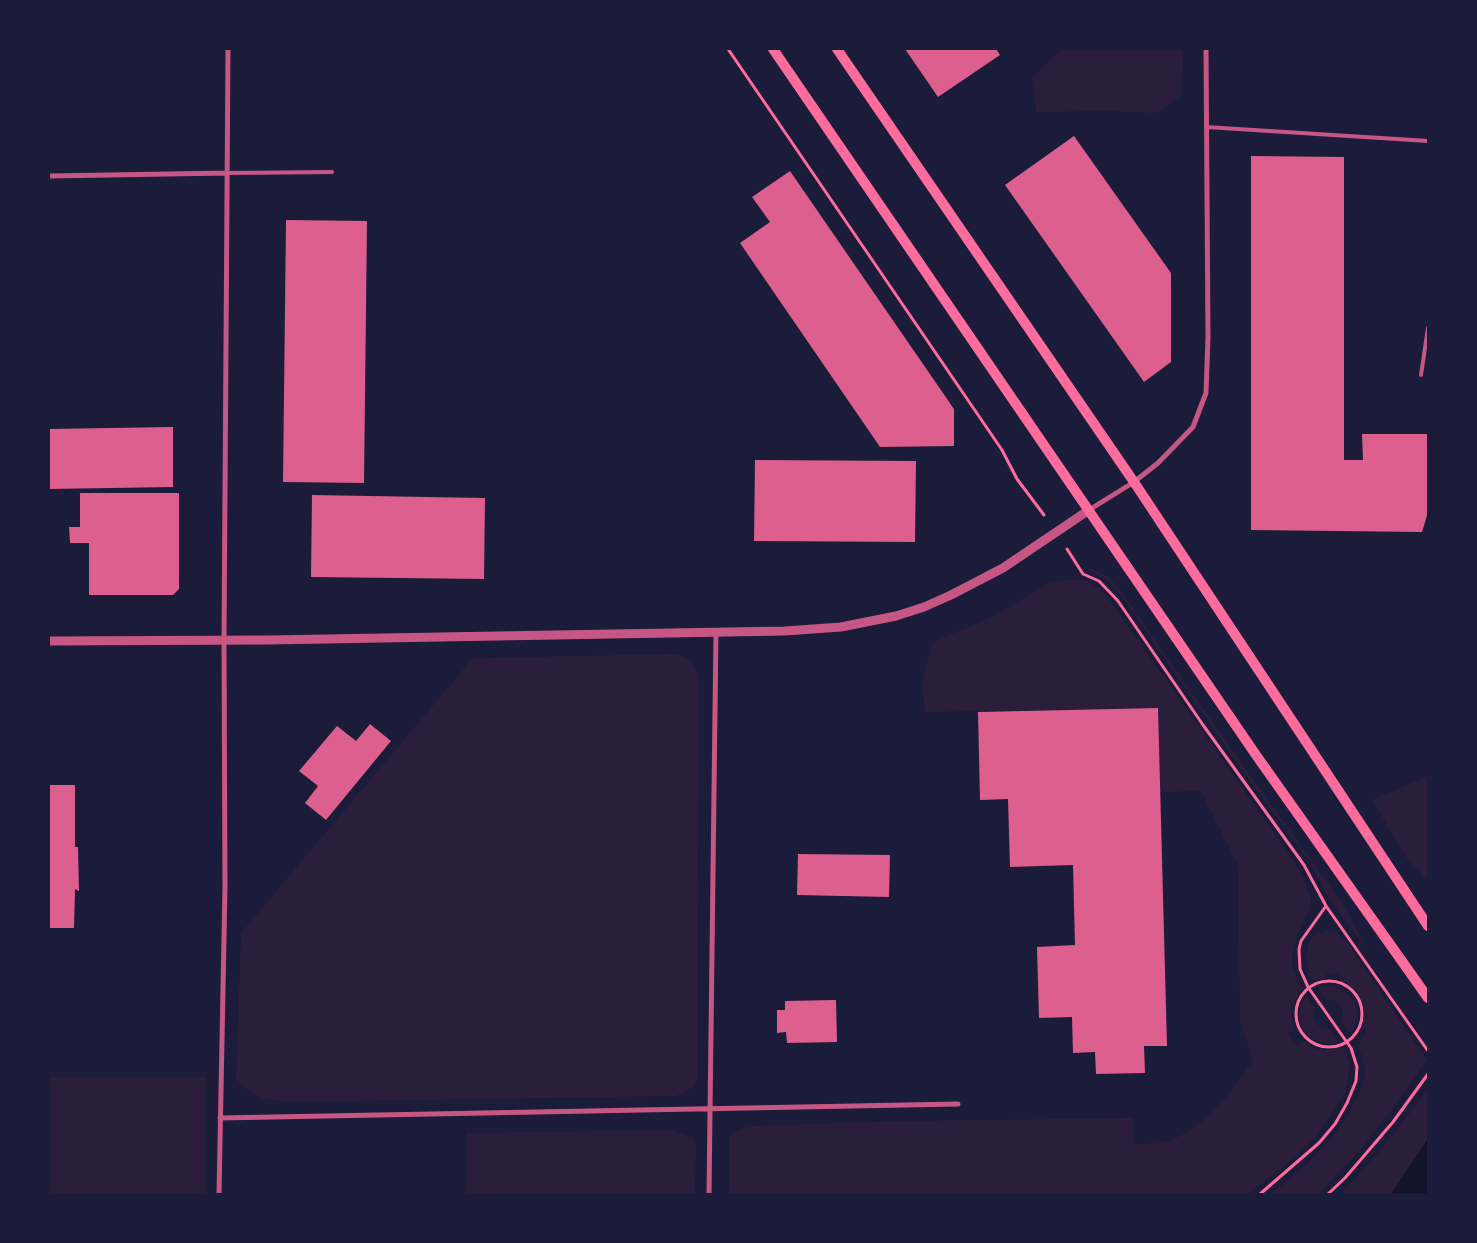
<!DOCTYPE html>
<html>
<head>
<meta charset="utf-8">
<style>
  body { margin:0 }
  #map { position:relative; width:1477px; height:1243px; overflow:hidden; background:#1b1b3a; font-family:"Golos Text",sans-serif }
  canvas { display:block }
  .frame { position:absolute; inset:0; border:50px solid #1b1b3a; pointer-events:none }
</style>
</head>
<body>
<div id="map">
<canvas width="1477" height="1243"></canvas>
<div class="frame"></div>
</div>
<script>
const c = document.querySelector('canvas').getContext('2d');
c.lineJoin = 'round';
function paint(path, color) { c.fillStyle = color; c.fill(path, 'evenodd'); }
const poly = rows => new Path2D(rows.map(r => 'M' + r).join(''));
function stroke(path, color, width, dash) { c.strokeStyle = color; c.lineWidth = width; c.lineCap = dash ? 'butt' : 'round'; c.setLineDash(dash || []); c.stroke(path); }
paint(poly([
  [1061,49,1183,49,1182,95,1156,113,1105,111,1036,112,1032,78],
  [1084,565,1109,577,1123,594,1241,763,1328,883,1347,911,1369,953,1326,894,1308,859,1239,766,1121,595,1107,580,1085,568],
  [1072,579,1084,580,1094,585,1105,593,1294,861,1303,877,1311,899,1310,908,1299,931,1292,953,1292,965,1301,989,1293,1005,1291,1016,1294,1030,1288,1033,1298,1046,1303,1041,1314,1049,1324,1051,1343,1047,1349,1062,1349,1070,1346,1090,1340,1100,1318,1135,1299,1154,1249,1194,729,1194,729,1138,734,1132,744,1128,754,1126,897,1121,1133,1118,1134,1144,1160,1143,1172,1140,1187,1132,1205,1119,1222,1102,1253,1061,1240,1020,1238,865,1201,791,1160,792,1158,708,925,712,922,687,924,672,933,642,994,616,1047,584],
  [674,654,679,655,689,659,696,668,699,681,697,1080,694,1086,687,1091,676,1096,286,1102,262,1098,246,1089,236,1079,241,933,473,658],
  [1428,776,1428,881,1406,857,1372,800],
  [1326,931,1338,934,1346,941,1427,1060,1391,1111,1361,1149,1318,1194,1271,1194,1303,1168,1329,1141,1346,1119,1363,1085,1365,1072,1363,1060,1358,1046,1367,1031,1362,1028,1365,1016,1360,996,1348,984,1340,980,1339,974,1327,973,1326,978,1313,981,1309,973,1306,956,1309,941,1314,936],
  [1323,986,1338,987,1351,997,1356,1006,1357,1014,1356,1023,1350,1034,1341,1021,1343,1013,1342,1009,1335,1001,1327,1000,1318,988],
  [1306,996,1315,1008,1313,1016,1316,1023,1322,1028,1330,1029,1338,1042,1326,1044,1317,1041,1310,1037,1303,1030,1299,1014,1300,1006],
  [49,1077,206,1077,206,1194,49,1194],
  [1428,1089,1428,1139,1391,1194,1341,1194,1384,1146],
  [673,1130,693,1138,696,1147,695,1194,466,1194,466,1133]
]), '#2a1e3b');
paint(poly([
  [1428,1139,1428,1194,1391,1194]
]), '#12122b');
paint(poly([
  [905,49,996,49,1000,55,938,97],
  [1074,136,1171,273,1171,362,1144,382,1005,185],
  [1251,156,1344,157,1344,460,1363,460,1362,434,1428,434,1428,512,1422,532,1251,530],
  [790,171,954,409,954,446,880,447,740,243,770,222,752,197],
  [286,220,367,221,364,483,283,482],
  [173,427,173,487,49,489,49,429],
  [755,460,916,461,915,542,754,541],
  [80,493,179,493,179,589,173,595,89,595,89,543,70,543,69,527,80,527],
  [312,495,485,498,484,579,311,577],
  [1158,708,1167,1046,1144,1046,1145,1073,1096,1074,1095,1052,1073,1053,1072,1017,1039,1018,1037,947,1075,945,1073,865,1010,867,1008,799,980,800,978,712],
  [370,724,391,741,326,820,305,803,318,786,299,771,337,726,356,741],
  [49,785,75,785,75,847,78,847,79,891,75,889,74,928,49,928],
  [798,854,890,855,889,897,797,895],
  [836,1000,837,1042,787,1043,786,1032,777,1033,777,1010,785,1010,785,1001]
]), '#dd5f8e');
stroke(poly([
  [728,49,1002,450,1017,479,1044,515],
  [1067,549,1083,574,1099,581,1118,601,1203,725,1304,865,1326,906,1428,1051],
  '1296 1014a33 33 0 1 1 66 0a33 33 0 1 1-66 0Z',
  [1260,1194,1319,1143,1335,1124,1347,1103,1356,1081,1357,1067,1351,1048,1308,987,1300,969,1299,949,1301,941,1326,906],
  [1328,1194,1345,1178,1393,1122,1428,1074]
]), '#ff6b9d', 3);
stroke(poly([
  [1206,127,1428,141],
  [228,173,332,172],
  [1421,375,1428,328]
]), '#c65784', 4);
stroke(poly([
  [49,176,228,173],
  [1089,510,1134,482,1158,463,1193,427,1206,393,1208,337,1206,49],
  [220,1118,958,1104],
  [219,1194,225,887,224,640,228,49],
  [709,1194,716,632]
]), '#c65784', 5);
stroke(poly([
  [49,641,268,640,785,631,841,627,896,616,924,607,951,595,1003,568,1089,510]
]), '#c65784', 9);
stroke(poly([
  [773,49,1256,755,1428,998],
  [837,49,1134,482,1428,926]
]), '#ff6b9d', 10);
</script>
</body>
</html>
